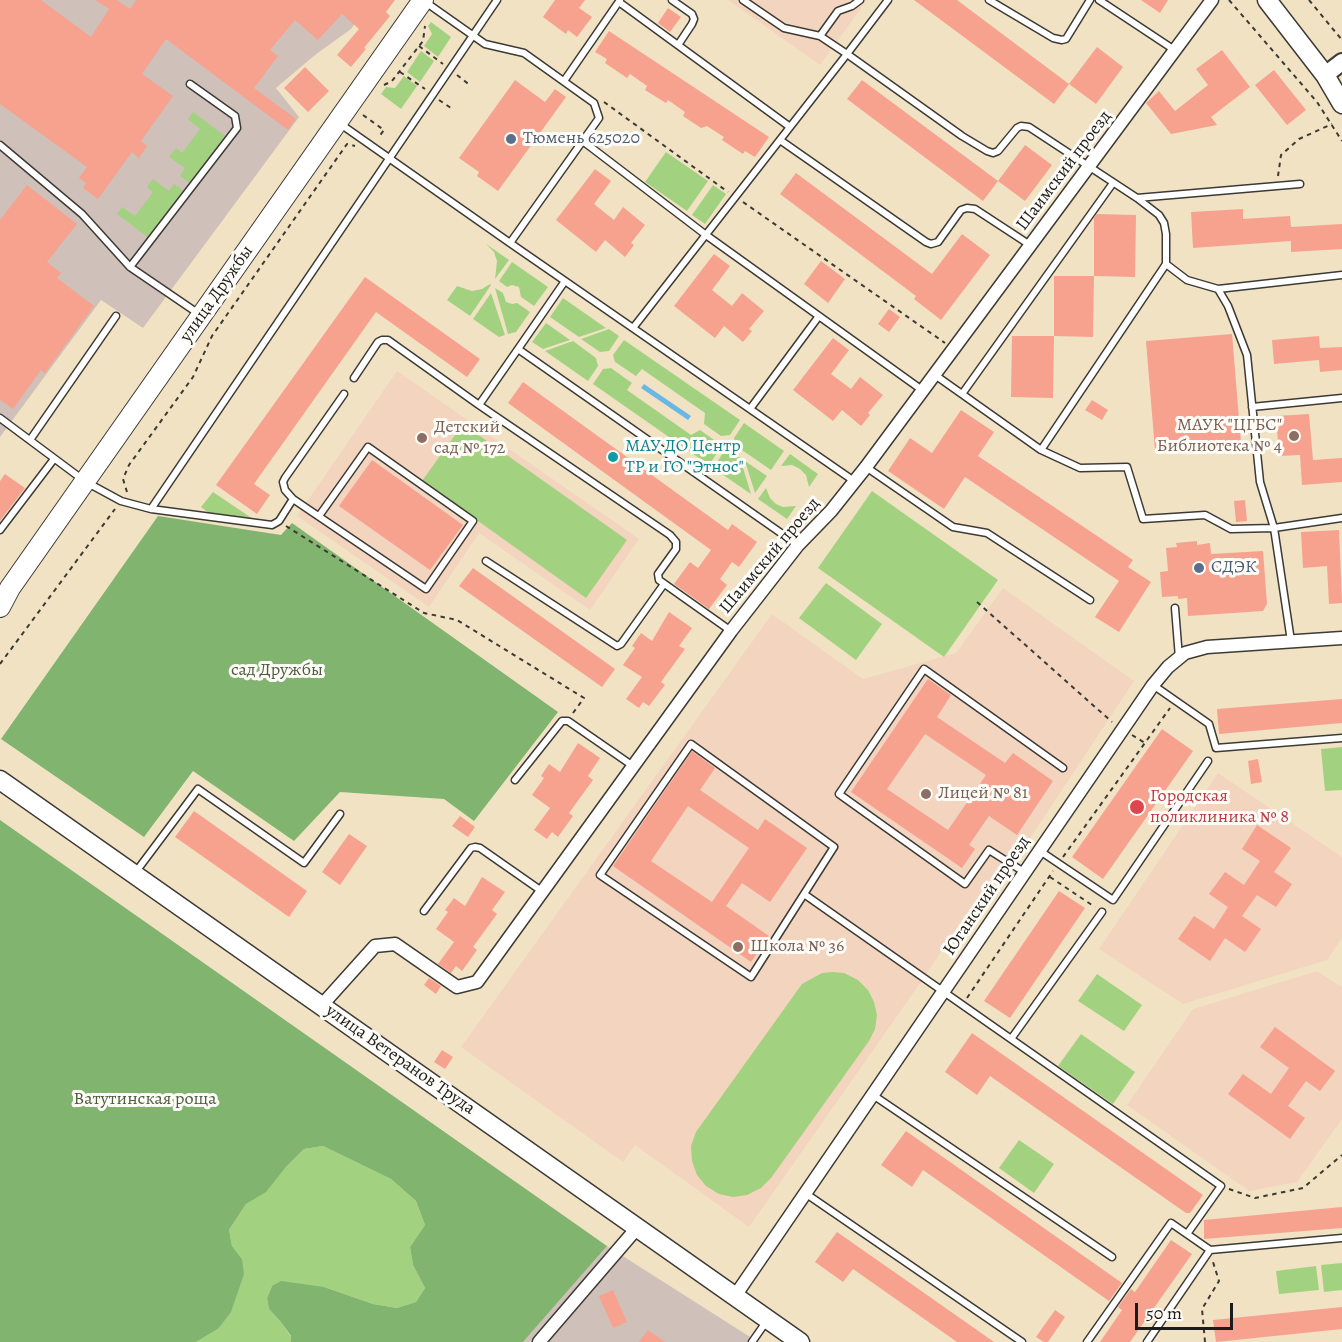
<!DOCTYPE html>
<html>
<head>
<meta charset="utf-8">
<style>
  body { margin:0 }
  #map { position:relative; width:1342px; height:1342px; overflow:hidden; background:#f2e2c4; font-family:Alegreya,serif }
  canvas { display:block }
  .scale { position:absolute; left:1135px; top:1303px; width:98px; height:27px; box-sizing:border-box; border:3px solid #1c1c1c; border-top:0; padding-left:8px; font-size:18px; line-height:21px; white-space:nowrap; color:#1c1c1c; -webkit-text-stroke:4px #fdfcf7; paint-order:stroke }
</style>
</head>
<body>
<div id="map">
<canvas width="1342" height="1342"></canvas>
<div class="scale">50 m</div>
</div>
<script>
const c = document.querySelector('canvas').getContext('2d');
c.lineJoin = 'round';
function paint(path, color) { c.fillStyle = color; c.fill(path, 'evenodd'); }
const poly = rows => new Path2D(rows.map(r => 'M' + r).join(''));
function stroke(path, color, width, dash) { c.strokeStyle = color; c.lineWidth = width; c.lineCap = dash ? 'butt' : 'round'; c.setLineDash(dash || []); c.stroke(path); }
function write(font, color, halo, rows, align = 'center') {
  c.font = font + ' Alegreya,serif'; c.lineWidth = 6; c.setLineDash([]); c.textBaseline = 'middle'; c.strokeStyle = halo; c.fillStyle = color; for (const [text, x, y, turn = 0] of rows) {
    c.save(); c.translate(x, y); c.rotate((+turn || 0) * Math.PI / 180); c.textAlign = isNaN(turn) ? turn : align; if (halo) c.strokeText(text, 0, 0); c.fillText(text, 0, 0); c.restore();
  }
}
paint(poly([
  [728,0,867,0,820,65],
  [397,371,639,539,590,610,479,533,429,607,297,516],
  [1003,588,1134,681,1013,864,965,915,923,979,749,1227,635,1145,623,1162,461,1047,772,614,863,679,956,653],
  [1218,773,1342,857,1342,938,1327,960,1183,1004,1099,949],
  [1317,971,1342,987,1342,1119,1297,1182,1249,1191,1127,1105,1193,1009]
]), '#f3d4be');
paint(poly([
  [0,0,372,0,351,29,315,55,276,88,299,117,143,328,101,300,0,437],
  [607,1246,758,1342,523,1342]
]), '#cfc0ba');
paint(poly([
  [431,22,451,37,438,57,424,46,432,34,428,26],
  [421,51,434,61,420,82,407,72],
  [404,76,417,86,401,109,381,94,386,87,395,88],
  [193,112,225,136,190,183,180,176,185,168,169,157,176,148,182,153,200,129,188,119],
  [666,152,708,181,687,211,645,182],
  [153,179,169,191,174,184,184,191,149,238,117,214,122,207,135,216,153,192,147,187],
  [713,185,726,194,705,224,692,215],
  [486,244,509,260,495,279,497,261,494,252],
  [512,262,548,287,534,306,521,297,519,287,512,285,507,287,499,281],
  [490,284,491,285,470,316,447,300,457,286,472,291,482,289],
  [495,288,503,293,506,302,512,304,517,303,530,312,516,332,508,334],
  [491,293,505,335,499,337,473,319],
  [563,298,606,328,579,337,550,317],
  [546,323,570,340,543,349,532,342],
  [609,329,619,336,609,351,600,352,581,339],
  [624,340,740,420,730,435,721,436,704,424,705,413,642,369,636,376,615,362,613,355],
  [573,341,596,358,598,366,588,381,545,351],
  [611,368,632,383,627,390,691,435,700,430,717,442,719,450,709,465,593,384,603,369],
  [744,423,784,451,771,470,736,446,734,438],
  [463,424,627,540,586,598,422,481],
  [732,452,740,458,751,494,713,468,723,453],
  [790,454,818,474,809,487,806,475,800,469,792,465,781,466],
  [745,461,767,476,755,493],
  [766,488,770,498,776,504,783,507,796,506,787,519,758,499],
  [872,491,998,580,944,657,818,568],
  [213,492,253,519,209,513,201,507],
  [826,583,882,624,856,660,799,618],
  [1342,747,1342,790,1325,791,1321,749],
  [833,972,844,973,858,980,868,990,874,1002,877,1015,875,1029,869,1041,771,1178,761,1188,747,1195,733,1197,719,1194,706,1186,697,1175,692,1161,691,1146,696,1132,802,984,822,973],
  [1097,974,1142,1005,1124,1031,1078,1001],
  [1081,1034,1135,1072,1113,1104,1058,1066],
  [1019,1140,1054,1164,1034,1193,999,1168],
  [323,1146,391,1179,416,1201,425,1225,410,1247,413,1265,425,1288,416,1302,397,1308,373,1304,324,1287,272,1286,267,1298,269,1309,280,1321,291,1337,291,1342,196,1342,218,1329,242,1259,232,1246,229,1230,246,1204,266,1191,286,1167,304,1149],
  [1342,1263,1342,1290,1324,1292,1321,1265],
  [1316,1266,1319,1290,1279,1294,1276,1271]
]), '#a2d280');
paint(poly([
  [158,516,281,535,292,523,558,712,474,821,444,799,340,792,294,841,193,771,144,837,1,739],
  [0,820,607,1246,523,1342,291,1342,291,1336,280,1321,269,1309,267,1298,272,1286,281,1281,324,1287,373,1304,397,1308,416,1302,425,1288,413,1265,410,1247,425,1225,416,1201,391,1179,323,1146,304,1149,286,1167,266,1192,246,1204,229,1230,232,1246,242,1259,244,1274,231,1312,218,1329,196,1342,0,1342]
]), '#81b46e');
paint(poly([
  [644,384,691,416,688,420,641,388]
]), '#68b8e3');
paint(poly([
  [0,0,41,0,91,37,109,9,95,0,117,0,130,9,136,0,395,0,386,12,390,16,364,48,366,49,351,67,337,55,359,29,342,14,318,40,295,20,270,50,278,56,254,88,296,119,288,130,166,39,142,74,173,96,141,141,147,146,139,158,132,152,98,199,83,188,86,183,79,178,87,167,0,104],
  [555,0,585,0,579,8,592,17,577,37,568,30,566,34,543,17],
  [914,0,957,0,1069,84,1054,104],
  [1141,0,1168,0,1160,13],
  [668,8,681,17,670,32,658,23],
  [609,31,769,137,755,157,745,151,743,154,722,140,724,137,707,126,701,128,683,116,685,112,668,100,666,103,645,90,647,86,630,74,627,78,605,63,607,59,595,52],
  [1097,47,1123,67,1096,104,1069,84],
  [1222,50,1250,87,1211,117,1217,125,1171,134,1146,103,1159,91,1175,111,1208,85,1196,69],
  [305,67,329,91,308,112,284,88],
  [1274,70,1306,110,1287,125,1255,85],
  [515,80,545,102,555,89,566,97,498,191,477,176,479,172,459,158],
  [862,80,998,181,983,201,847,99],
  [1025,145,1052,165,1025,201,998,181],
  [595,169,611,181,594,204,614,220,623,207,645,225,631,243,634,245,625,257,605,240,596,252,556,220],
  [796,173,932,274,962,234,990,255,941,320,914,299,916,296,780,194],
  [27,185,77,224,47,262,61,273,57,278,94,306,45,373,41,370,13,409,0,400,0,220],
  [1243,209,1243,219,1290,216,1291,227,1342,224,1342,249,1291,252,1291,241,1193,248,1191,212],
  [1097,214,1136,215,1135,277,1094,276,1094,218],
  [714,254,730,266,712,290,732,306,742,293,764,311,749,329,752,331,743,342,724,326,715,338,674,306],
  [821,261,845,279,828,303,804,284],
  [1054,276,1094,276,1093,337,1054,336],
  [365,277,480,359,467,377,376,312,254,484,270,495,257,514,216,485],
  [889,309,900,317,889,332,878,324],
  [1232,334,1241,443,1155,450,1146,341],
  [1012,336,1054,336,1053,398,1011,397],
  [1319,336,1320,348,1342,347,1342,370,1320,372,1319,360,1274,364,1272,340],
  [833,338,849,350,831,374,851,389,860,377,883,395,868,413,870,415,861,426,842,410,833,421,793,390],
  [523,382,728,530,732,524,757,542,739,567,732,562,720,579,727,585,709,609,674,584,690,562,698,568,711,550,508,403],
  [1092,400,1108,410,1102,420,1085,410],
  [961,410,994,432,978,456,1133,560,1128,567,1151,582,1119,632,1095,617,1119,581,965,477,944,509,888,471,910,438,932,453],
  [1309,414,1313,460,1342,458,1342,482,1302,485,1300,455,1279,456,1276,416],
  [372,460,463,525,430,570,339,506],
  [5,474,25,488,0,521,0,481],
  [1245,500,1247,521,1236,522,1234,501],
  [1339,530,1342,603,1329,604,1327,566,1303,568,1301,532],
  [1197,541,1197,545,1210,543,1211,554,1263,551,1267,604,1263,611,1188,616,1187,598,1178,599,1178,596,1162,597,1160,572,1168,571,1166,548,1177,547,1176,543],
  [473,568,615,669,602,687,459,586],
  [669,612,692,628,679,646,685,649,661,682,665,685,649,706,643,702,639,708,626,699,642,677,623,665,635,648,632,646,641,633,652,641],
  [928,679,951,695,937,717,1005,763,1013,753,1053,781,1017,835,989,816,969,845,975,849,962,868,851,792],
  [925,734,986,775,948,830,887,789],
  [1342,699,1342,723,1219,734,1217,709],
  [1162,729,1193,751,1103,879,1072,857],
  [578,743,600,758,588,776,593,780,569,813,573,816,558,837,552,832,547,839,534,830,550,808,532,795,544,778,541,776,549,764,560,772],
  [692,751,715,768,700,790,758,830,765,819,807,848,770,902,742,883,726,906,769,936,751,962,613,866],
  [688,806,749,848,712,902,651,861],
  [1258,759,1262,782,1251,784,1248,761],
  [194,811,307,891,289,917,175,837],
  [460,816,475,827,468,837,452,826],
  [1257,825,1291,848,1274,872,1292,884,1276,907,1257,895,1242,916,1261,929,1245,952,1225,938,1210,961,1178,939,1194,916,1214,929,1228,907,1209,894,1225,872,1244,885,1260,861,1242,849],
  [349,834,367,846,340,885,322,872],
  [482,877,505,892,492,910,497,914,473,947,477,950,462,971,456,966,451,973,438,964,454,942,436,929,448,912,445,910,454,898,465,906],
  [1059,891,1085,908,1010,1018,984,1001],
  [429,978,441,986,436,994,424,985],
  [1275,1027,1335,1071,1320,1091,1306,1081,1288,1106,1305,1118,1290,1139,1228,1094,1243,1074,1271,1094,1289,1068,1260,1047],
  [972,1033,1203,1195,1190,1213,1186,1213,990,1076,977,1095,945,1072],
  [442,1050,453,1057,445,1069,434,1062],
  [906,1131,1122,1283,1109,1301,923,1170,912,1187,881,1165],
  [1342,1207,1342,1228,1204,1239,1204,1220],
  [837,1232,900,1276,994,1342,957,1342,853,1269,843,1282,815,1262],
  [1171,1240,1192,1254,1130,1342,1100,1342,1122,1310,1118,1307,1131,1289,1135,1292],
  [613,1290,627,1322,613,1328,599,1296],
  [1342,1307,1342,1329,1216,1342,1213,1320],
  [1055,1310,1065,1317,1048,1342,1044,1342,1036,1337],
  [648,1330,665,1342,639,1342]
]), '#f6a28f');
const service = poly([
  [672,0,692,14,694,19,692,24,678,45],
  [888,0,847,54,962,136,987,151,993,153,998,151,1017,128,1021,126,1029,127,1137,198,1159,215,1164,223,1166,234,1166,264,1187,280,1218,289,1228,306,1247,355,1260,482,1274,528,1291,641],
  [989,0,1053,38,1062,40,1066,39,1090,0],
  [1099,0,1176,51],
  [424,1,485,44,524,53,594,103,599,118,510,243,854,481],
  [619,2,790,127],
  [820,36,838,11,852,6,860,0],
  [564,81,620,0],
  [339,123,510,243],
  [780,140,926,242,931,244,938,242,961,210,967,208,975,209,1030,245],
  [584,142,706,235,922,390],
  [0,145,82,214,130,267,199,314],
  [1137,198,1300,184],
  [130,267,237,128,235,116,190,84],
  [565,281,518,349,798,545],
  [1218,289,1342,275],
  [633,328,847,54,820,36,784,28,743,0],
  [935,375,1041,450,1080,468,1127,467,1143,519,1205,515,1231,529,1274,528,1342,518],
  [354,378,378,342,382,340,388,340,479,405,518,349],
  [962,394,1113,183],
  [479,405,670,535,676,542,676,549,658,574,659,580,731,631],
  [1252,407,1342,398],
  [750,409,819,316],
  [0,418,86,482,121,501,151,509,272,525,279,521,293,499,285,490,283,482,285,478,344,394],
  [30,440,116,316],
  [1041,450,1166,264],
  [866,467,953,527,987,533,1090,600],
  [293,499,426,589,473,521,368,447,319,516],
  [151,509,497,0],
  [0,530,54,459],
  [486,561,617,646,621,644,664,584],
  [1175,608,1179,658],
  [1153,685,1209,724,1216,748,1342,738],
  [515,780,562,721,568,721,633,766],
  [1040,851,1113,900,1208,761],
  [1024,872,989,850,965,884,839,794,924,669,1063,768],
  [135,873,198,789,304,863,340,814],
  [804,894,751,977,600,875,691,744,834,847,804,894,1221,1186,1187,1234],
  [424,911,471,848,475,847,480,848,543,892],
  [1011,1039,1102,912],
  [873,1095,1112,1257],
  [805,1193,1022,1342],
  [752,1342,766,1322],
  [1087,1342,1171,1223,1210,1250,1342,1238],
  [1147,1342,1210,1250]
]);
const minor = poly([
  [322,1005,375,946,395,944,457,987,477,982,731,631,798,545,831,511,866,467,1212,0],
  [735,1296,1153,685,1168,667,1185,653,1207,647,1342,638],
  [539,1342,637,1228]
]);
const tertiary = poly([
  [1325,75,1342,62]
]);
const secondary = poly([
  [1267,0,1325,75,1342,104],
  [0,780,800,1342]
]);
const primary = poly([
  [0,607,10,588,423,0]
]);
stroke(service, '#3c3a35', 9);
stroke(minor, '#3c3a35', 15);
stroke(tertiary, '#3c3a35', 20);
stroke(secondary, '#3c3a35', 21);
stroke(primary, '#3c3a35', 22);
stroke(poly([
  [1229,0,1317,102,1342,141],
  [1309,0,1342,40],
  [419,46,443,64],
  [400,72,425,89],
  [457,75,471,86],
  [384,85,392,81,423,41,425,26],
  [439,100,454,110],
  [604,102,728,192],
  [363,115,384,130,378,138],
  [1278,176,1281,155,1299,139,1332,124],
  [743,202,945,343],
  [127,492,123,479,129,465,193,377,212,336,347,144,355,146],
  [286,526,424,613,457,620,584,698,573,713],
  [977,602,1112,722],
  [0,664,115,509],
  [1132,735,1145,743],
  [1063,857,1170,708],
  [1050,877,1095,907],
  [967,998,1053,871],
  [1229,1189,1255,1198,1303,1188,1342,1155],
  [1205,1342,1202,1309,1219,1281,1213,1262]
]), '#3c3a35', 2, [4.5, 4.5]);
stroke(service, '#fff', 6);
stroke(minor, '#fff', 12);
stroke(tertiary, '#fff', 16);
stroke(secondary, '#fff', 18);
stroke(primary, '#fff', 20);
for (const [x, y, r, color] of [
  [511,139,6,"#5c6f8a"],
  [1294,436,6,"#8d6e63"],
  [422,438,6,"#8d6e63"],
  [613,457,6,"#0f9aa8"],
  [1199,568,6,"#5c6f8a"],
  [926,794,6,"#8d6e63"],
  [1137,807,8,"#e0444e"],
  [738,947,6,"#8d6e63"]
]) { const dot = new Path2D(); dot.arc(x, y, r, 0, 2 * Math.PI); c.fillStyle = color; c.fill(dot); stroke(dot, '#fdfcf7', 2); }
write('18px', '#4e5e75', '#fdfcf7', [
  ["Тюмень 625020",523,139],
  ["СДЭК",1211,568]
], 'left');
write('18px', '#1c1c1c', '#fdfcf7', [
  ["Шаимский проезд",1064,171,-53],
  ["улица Дружбы",217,294,-55],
  ["Шаимский проезд",770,556,-50],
  ["Юганский проезд",987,896,-56],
  ["улица Ветеранов Труда",400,1060,35]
]);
write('18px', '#785e54', '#fdfcf7', [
  ["МАУК \"ЦГБС\"",1282,426,"right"],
  ["Библиотека № 4",1282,447,"right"],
  ["Детский",434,428],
  ["сад № 172",434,449],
  ["Лицей № 81",938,794],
  ["Школа № 36",750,947]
], 'left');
write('18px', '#0d838f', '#fdfcf7', [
  ["МАУ ДО Центр",625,447],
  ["ТР и ГО \"Этнос\"",625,468]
], 'left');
write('18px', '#4b5c3f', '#fdfcf7', [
  ["сад Дружбы",277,671],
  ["Ватутинская роща",145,1100]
]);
write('18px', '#be3a42', '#fdfcf7', [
  ["Городская",1150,797],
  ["поликлиника № 8",1150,818]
], 'left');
</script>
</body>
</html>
